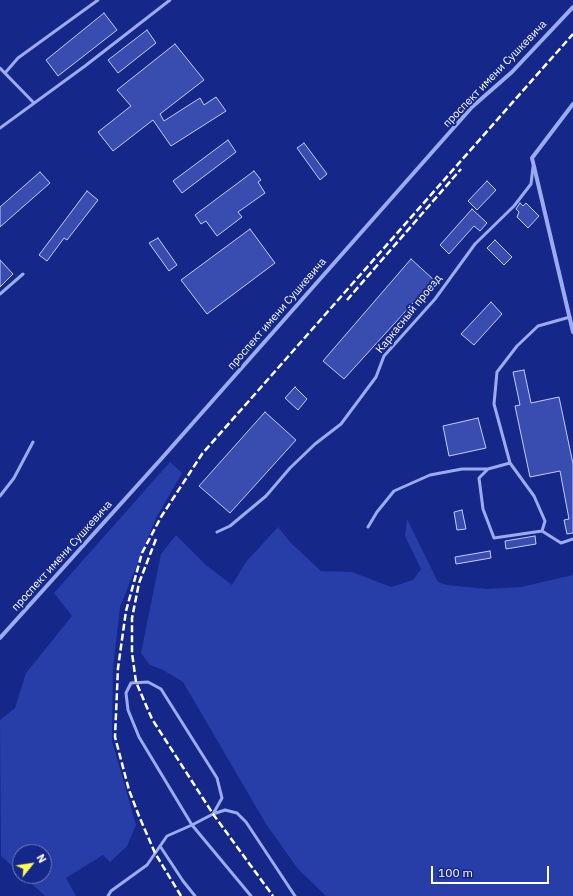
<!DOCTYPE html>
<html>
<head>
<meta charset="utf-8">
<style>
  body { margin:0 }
  #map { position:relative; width:573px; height:896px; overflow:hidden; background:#152789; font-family:"IBM Plex Sans",sans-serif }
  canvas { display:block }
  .north { position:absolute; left:12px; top:844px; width:40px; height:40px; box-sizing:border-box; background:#152789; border:1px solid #737db8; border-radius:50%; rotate:60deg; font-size:11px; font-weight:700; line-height:16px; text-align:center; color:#fff }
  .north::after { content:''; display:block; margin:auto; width:14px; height:18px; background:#fffe5a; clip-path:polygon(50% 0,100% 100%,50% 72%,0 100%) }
  .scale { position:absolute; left:431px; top:866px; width:118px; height:18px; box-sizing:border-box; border:2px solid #fff; border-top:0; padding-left:5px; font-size:12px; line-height:14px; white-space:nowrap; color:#fff; -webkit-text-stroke:3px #152789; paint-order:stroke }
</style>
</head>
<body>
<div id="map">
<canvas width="573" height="896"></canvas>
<div class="north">N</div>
<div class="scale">100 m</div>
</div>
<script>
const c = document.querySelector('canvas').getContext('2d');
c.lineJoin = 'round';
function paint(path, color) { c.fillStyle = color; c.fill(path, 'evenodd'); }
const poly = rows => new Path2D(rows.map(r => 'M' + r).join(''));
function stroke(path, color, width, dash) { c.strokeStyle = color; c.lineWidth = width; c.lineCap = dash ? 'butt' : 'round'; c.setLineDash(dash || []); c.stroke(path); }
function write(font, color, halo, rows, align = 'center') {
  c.font = font + ' "IBM Plex Sans",sans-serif'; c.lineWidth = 4; c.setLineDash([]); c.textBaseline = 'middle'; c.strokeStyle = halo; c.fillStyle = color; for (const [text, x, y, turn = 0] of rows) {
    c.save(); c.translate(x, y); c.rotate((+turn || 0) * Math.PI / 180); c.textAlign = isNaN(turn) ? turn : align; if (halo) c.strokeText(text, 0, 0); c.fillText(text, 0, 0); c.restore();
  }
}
paint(poly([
  [170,462,182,473,156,518,120,607,113,668,112,741,136,825,127,846,110,862,103,855,66,878,76,896,45,896,23,876,44,876,44,852,20,852,20,873,1,856,0,720,15,708,26,673,72,616,54,593],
  [407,519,438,582,447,585,487,589,521,587,573,575,573,896,326,896,298,869,266,824,183,682,163,670,150,665,141,653,161,554,176,535,206,565,232,585,246,562,278,527,290,542,321,571,352,572,391,587,413,580,421,569,405,536]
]), '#273da8');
const building = poly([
  [104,13,117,30,58,76,46,60,104,13],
  [147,30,156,43,118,73,108,60,147,30],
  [175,44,204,80,160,114,164,121,200,98,204,105,216,97,226,111,171,146,153,120,113,151,98,132,131,106,117,90,175,44],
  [228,140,236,152,182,193,173,181,228,140],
  [304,143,327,174,320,180,297,148,304,143],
  [254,171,261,180,258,182,265,193,238,212,242,217,217,236,206,221,201,224,195,215,254,171],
  [40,172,50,183,0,227,0,207,40,172],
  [487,181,496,190,477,210,468,201,487,181],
  [87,191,98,200,67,240,64,238,47,261,39,255,87,191],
  [520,203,523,206,526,203,539,216,528,228,517,217,519,212,516,209,520,203],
  [472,209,487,223,480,231,474,226,449,254,440,245,472,209],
  [250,229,275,263,207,314,181,280,250,229],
  [158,238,177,265,169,271,149,243,158,238],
  [495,240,512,257,504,265,487,248,495,240],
  [411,259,434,280,344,379,323,361,411,259],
  [0,260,13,274,0,287,0,260],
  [491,302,502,314,474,345,461,334,491,302],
  [524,370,531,403,559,397,573,464,573,533,567,534,564,520,569,519,560,471,530,477,515,406,520,405,513,372,524,370],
  [295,387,307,399,298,410,285,398,295,387],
  [265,412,296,440,230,513,199,486,265,412],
  [478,418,486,448,449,456,443,426,478,418],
  [462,510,466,529,457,530,454,512,462,510],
  [535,536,536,544,506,549,505,541,535,536],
  [490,551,491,558,456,564,455,557,490,551]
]);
paint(building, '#394db1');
stroke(building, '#c3ccfb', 1);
stroke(poly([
  [0,68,33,102],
  [5,73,18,58,98,0],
  [0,128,85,66,170,0],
  [0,294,23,274],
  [570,317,538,326,517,346,497,372,494,404,510,463,488,469,479,478,483,509,494,538,542,531,561,543,573,539],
  [510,463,534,496,545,521,542,531],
  [0,496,14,478,33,442],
  [368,527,377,512,394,491,430,475,462,469,488,469],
  [217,532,230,526,266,496,290,468,315,444,341,424,376,377,384,356,435,299,475,244,514,206,531,184,533,167],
  [213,814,225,810,237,813,246,822,295,896],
  [160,846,183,881,195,896],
  [108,896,111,891,147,865,167,836,192,825,213,814,222,798,217,778,161,689,148,682,131,683,126,693,128,710,139,737,192,825,251,896]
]), '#9cabef', 3);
stroke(poly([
  [573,104,532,158,573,332],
  [0,638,162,458,472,107,512,72,573,7]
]), '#9cabef', 4);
stroke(poly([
  [347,300,461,169],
  [156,539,139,583,132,618,132,653,136,682,152,719,213,814,273,896],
  [181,896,155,853,139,816,129,790,115,737,118,668,126,611,142,553,161,517,202,454,573,34]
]), '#fff', 2.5, [7, 3]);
write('11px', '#fff', '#152789', [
  ["проспект имени Сушкевича",495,74,-46],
  ["проспект имени Сушкевича",277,314,-49],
  ["Каркасный проезд",409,314,-51],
  ["проспект имени Сушкевича",62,556,-48]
]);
</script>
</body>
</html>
